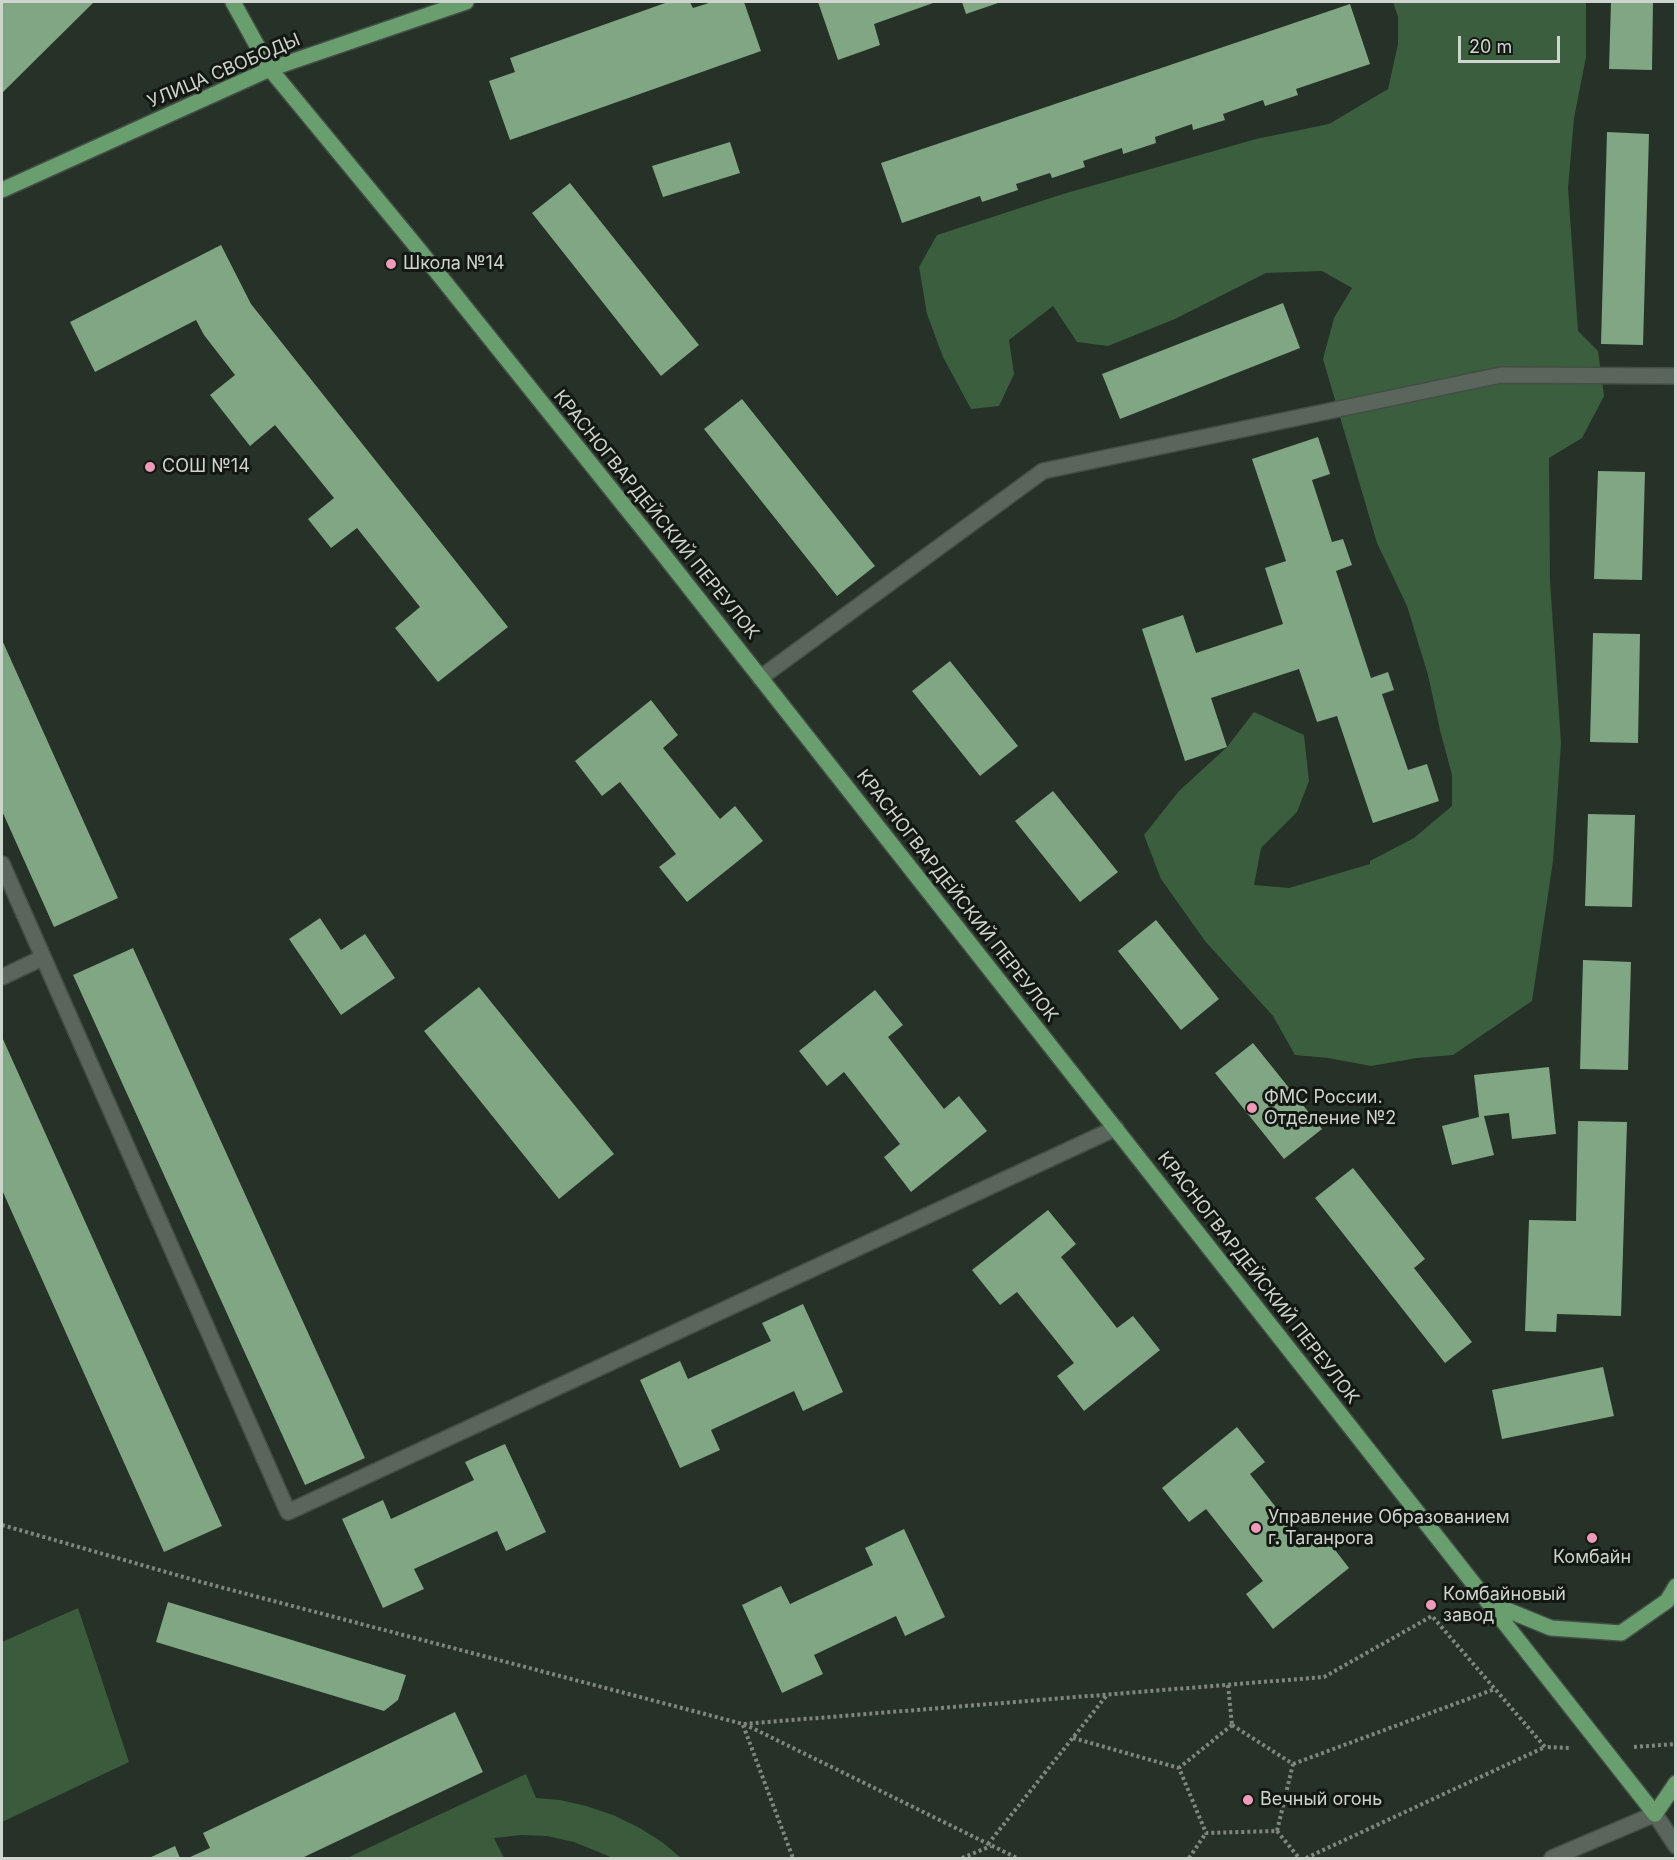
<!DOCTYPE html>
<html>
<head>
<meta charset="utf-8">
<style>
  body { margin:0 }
  #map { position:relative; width:1677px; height:1860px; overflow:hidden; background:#263127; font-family:Inter,sans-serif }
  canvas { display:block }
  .frame { position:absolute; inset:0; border:3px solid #ced5ce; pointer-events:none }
  .scale { position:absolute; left:1458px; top:36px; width:102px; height:27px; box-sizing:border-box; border:3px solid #ced5ce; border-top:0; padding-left:8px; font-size:18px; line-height:21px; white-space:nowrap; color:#ced5ce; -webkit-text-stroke:4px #131813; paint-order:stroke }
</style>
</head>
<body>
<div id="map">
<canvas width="1677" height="1860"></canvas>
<div class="frame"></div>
<div class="scale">20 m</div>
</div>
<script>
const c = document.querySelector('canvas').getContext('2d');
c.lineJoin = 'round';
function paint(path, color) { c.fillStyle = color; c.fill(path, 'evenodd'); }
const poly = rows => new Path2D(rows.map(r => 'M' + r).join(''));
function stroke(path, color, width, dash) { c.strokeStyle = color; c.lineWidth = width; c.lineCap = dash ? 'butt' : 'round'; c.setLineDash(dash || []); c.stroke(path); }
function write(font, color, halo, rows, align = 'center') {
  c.font = font + ' Inter,sans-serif'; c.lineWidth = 6; c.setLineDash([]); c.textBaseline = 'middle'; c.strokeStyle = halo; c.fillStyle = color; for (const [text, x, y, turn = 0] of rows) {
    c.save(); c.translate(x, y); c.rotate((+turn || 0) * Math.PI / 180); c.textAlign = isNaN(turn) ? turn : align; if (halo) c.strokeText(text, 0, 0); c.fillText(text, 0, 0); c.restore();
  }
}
paint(poly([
  [78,1608,129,1762,2,1822,2,1642],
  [526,1774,536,1798,560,1800,586,1806,613,1815,638,1827,662,1842,681,1858,613,1858,574,1842,547,1836,521,1835,494,1838,504,1858,347,1858]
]), '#3a5c3d');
paint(poly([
  [1393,2,1586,2,1586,57,1574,118,1568,188,1578,331,1598,351,1604,396,1582,438,1549,458,1550,581,1561,743,1553,861,1532,1001,1453,1055,1417,1058,1371,1066,1328,1058,1295,1055,1273,1016,1205,941,1161,879,1144,835,1179,791,1227,747,1254,712,1304,735,1309,781,1297,812,1261,848,1254,885,1289,888,1370,864,1370,861,1414,838,1452,806,1452,775,1440,730,1428,675,1407,606,1377,543,1323,359,1334,318,1352,288,1322,271,1266,273,1175,319,1108,346,1077,342,1053,306,1009,340,1014,374,999,406,971,409,943,357,927,314,919,267,937,235,1063,194,1256,139,1329,124,1388,89,1398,44,1398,17]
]), '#3a5e3e');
paint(poly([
  [2,2,94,2,2,93],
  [668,2,690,2,693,8,712,2,744,2,761,51,510,140,489,81,515,72,510,58],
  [818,2,936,2,874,24,880,45,838,60],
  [962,2,1001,2,966,14],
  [1611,2,1653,2,1652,70,1609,69],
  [1350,4,1370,64,1296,89,1298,95,1265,106,1263,100,1223,114,1225,120,1193,130,1192,124,1155,137,1156,143,1123,154,1122,148,1083,161,1085,167,1052,178,1050,173,1016,184,1018,190,982,202,980,196,902,223,881,163],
  [1607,132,1649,134,1643,345,1601,344],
  [730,142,740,173,663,197,652,166],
  [570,183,699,345,661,376,532,213],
  [221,245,251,304,508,627,438,682,395,628,420,607,357,528,331,548,308,519,334,498,275,425,250,446,210,395,235,375,204,335,196,320,95,372,70,322],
  [1283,303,1300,348,1120,419,1102,374],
  [742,399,875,566,837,596,704,429],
  [1318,437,1330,474,1312,480,1332,542,1343,539,1352,565,1336,571,1371,678,1388,672,1394,690,1382,694,1408,770,1427,764,1439,801,1373,823,1337,716,1317,722,1299,669,1211,698,1227,747,1185,761,1142,629,1183,615,1196,653,1283,624,1265,568,1286,561,1252,459],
  [1598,471,1645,472,1642,580,1594,579],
  [1593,633,1640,634,1638,743,1590,742],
  [2,640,118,898,54,927,2,811],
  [950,661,1018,746,980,776,912,691],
  [651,700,678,735,663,748,720,819,735,806,763,841,687,902,659,867,676,854,620,782,602,796,575,761],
  [1053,791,1118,872,1080,902,1015,821],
  [1588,814,1635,815,1632,907,1585,906],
  [320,918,341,950,365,934,395,978,341,1015,289,939],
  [1156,920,1219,999,1181,1030,1118,951],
  [133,948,365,1458,305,1485,73,975],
  [1583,960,1631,962,1628,1070,1580,1069],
  [479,987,614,1154,559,1199,424,1031],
  [875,990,903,1025,888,1037,944,1109,959,1096,987,1131,911,1192,884,1157,900,1144,844,1072,827,1086,799,1051],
  [2,1037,222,1526,164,1552,2,1190],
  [1253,1043,1322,1129,1284,1159,1215,1073],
  [1549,1067,1556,1134,1512,1139,1509,1113,1484,1116,1494,1155,1452,1165,1442,1126,1479,1117,1474,1075],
  [1578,1121,1627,1122,1621,1316,1557,1314,1556,1332,1525,1331,1529,1220,1576,1221],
  [1353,1168,1425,1259,1414,1268,1472,1342,1445,1363,1315,1198],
  [1048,1210,1076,1244,1061,1257,1117,1328,1133,1316,1160,1350,1084,1411,1057,1376,1074,1363,1017,1292,1000,1305,972,1270],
  [803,1304,843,1392,803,1411,794,1391,711,1430,720,1450,680,1468,640,1380,680,1361,688,1379,771,1341,762,1323],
  [1603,1367,1614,1416,1502,1439,1492,1390],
  [1237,1427,1265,1462,1250,1474,1306,1546,1322,1533,1349,1568,1273,1629,1246,1594,1263,1581,1206,1509,1189,1522,1162,1488],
  [505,1444,546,1532,506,1551,497,1531,414,1569,424,1589,383,1608,342,1519,383,1500,391,1519,474,1480,465,1462],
  [904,1529,945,1617,905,1636,896,1616,814,1655,823,1674,782,1693,742,1605,781,1586,790,1604,873,1565,865,1548],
  [168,1602,406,1675,398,1700,384,1711,156,1642],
  [455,1712,483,1772,302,1858,188,1858,210,1848,203,1833],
  [175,1846,180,1858,149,1858]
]), '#80a683');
const minor = poly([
  [760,678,1043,471,1501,375,1676,376],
  [2,864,288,1512,1116,1128],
  [2,977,42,958],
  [1552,1858,1655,1814,1676,1846]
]);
const major = poly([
  [233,2,270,69,416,246,663,554,1655,1814,1676,1783],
  [2,190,270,69,466,2],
  [1490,1603,1551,1628,1621,1633,1667,1601,1676,1586]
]);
stroke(minor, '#444e45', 18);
stroke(major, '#444e45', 18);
stroke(poly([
  [2,1525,201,1582,743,1724,1324,1677,1432,1616,1545,1747,1570,1748],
  [1228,1685,1232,1725],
  [744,1724,1017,1858],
  [743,1725,793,1858],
  [1232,1725,1293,1764,1277,1831,1206,1833,1179,1768,1232,1725],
  [1073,1738,1179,1768],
  [1634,1747,1676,1744],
  [1293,1764,1495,1689],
  [1277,1831,1299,1858],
  [988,1844,1107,1695],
  [962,1858,991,1846],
  [1189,1858,1206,1833],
  [1306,1858,1545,1747]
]), '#7e867e', 4, [3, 3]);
stroke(minor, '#5a665b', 15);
stroke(major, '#699e6f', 15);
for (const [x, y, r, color] of [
  [391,264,6,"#ef9ab8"],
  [150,467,6,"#ef9ab8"],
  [1252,1108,6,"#ef9ab8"],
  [1256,1528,6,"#ef9ab8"],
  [1592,1538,6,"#ef9ab8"],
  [1431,1605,6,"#ef9ab8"],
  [1248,1800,6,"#ef9ab8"]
]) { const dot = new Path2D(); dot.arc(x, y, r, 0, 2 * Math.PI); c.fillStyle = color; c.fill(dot); stroke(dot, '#131813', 2); }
write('18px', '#ced5ce', '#131813', [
  ["УЛИЦА СВОБОДЫ",224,71,-23],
  ["КРАСНОГВАРДЕЙСКИЙ ПЕРЕУЛОК",656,515,51],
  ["КРАСНОГВАРДЕЙСКИЙ ПЕРЕУЛОК",957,896,52],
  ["КРАСНОГВАРДЕЙСКИЙ ПЕРЕУЛОК",1258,1278,52]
]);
write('18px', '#ced5ce', '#131813', [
  ["Школа №14",403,264],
  ["СОШ №14",162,467],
  ["ФМС России.",1264,1098],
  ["Отделение №2",1264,1119],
  ["Управление Образованием",1268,1518],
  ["г. Таганрога",1268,1539],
  ["Комбайн",1592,1558,"center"],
  ["Комбайновый",1443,1595],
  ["завод",1443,1616],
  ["Вечный огонь",1260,1800]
], 'left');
</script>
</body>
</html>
